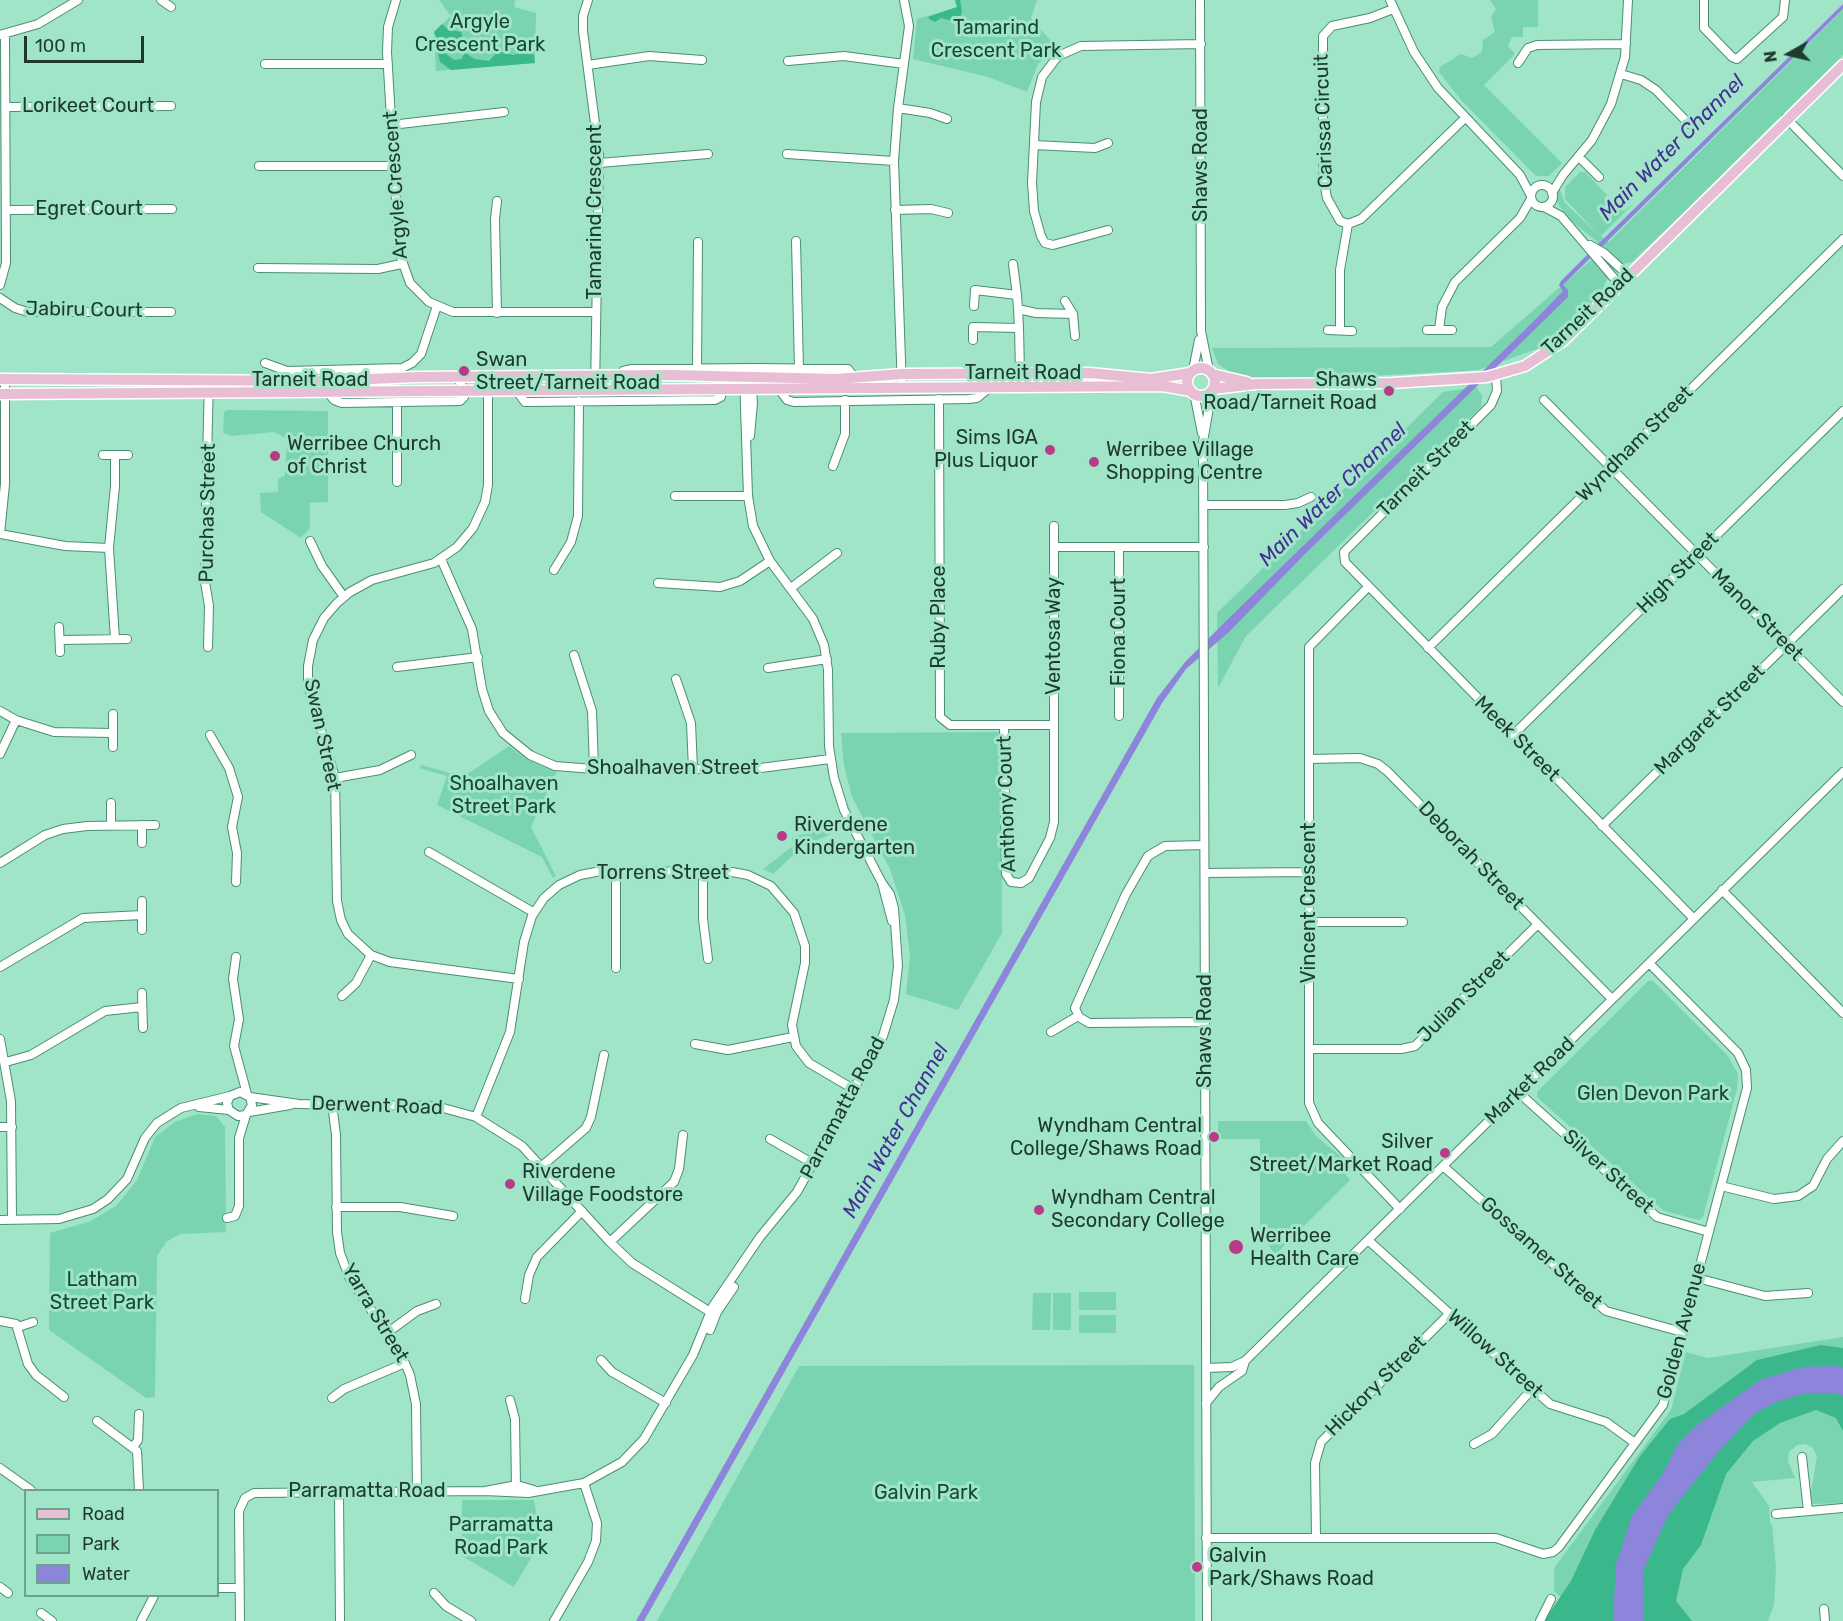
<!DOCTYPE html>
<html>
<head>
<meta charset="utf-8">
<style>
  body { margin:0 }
  #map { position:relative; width:1843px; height:1621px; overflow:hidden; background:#a0e5c7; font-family:Rubik,sans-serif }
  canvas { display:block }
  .legend { position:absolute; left:24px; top:1489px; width:195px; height:108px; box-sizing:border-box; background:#a0e5c7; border:2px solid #6ca18a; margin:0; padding:8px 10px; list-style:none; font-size:18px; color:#1e3a2f }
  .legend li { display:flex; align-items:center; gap:12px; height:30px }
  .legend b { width:30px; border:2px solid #6ca18a }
  .north { position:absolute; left:1759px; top:24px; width:60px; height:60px; -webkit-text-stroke:4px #a0e5c7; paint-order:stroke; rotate:262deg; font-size:16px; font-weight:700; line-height:24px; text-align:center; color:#1e3a2f }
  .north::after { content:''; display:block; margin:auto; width:21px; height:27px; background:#1e3a2f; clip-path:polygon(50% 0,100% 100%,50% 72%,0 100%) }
  .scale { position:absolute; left:24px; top:36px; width:120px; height:27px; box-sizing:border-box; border:3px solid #1e3a2f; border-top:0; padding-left:8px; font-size:18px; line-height:21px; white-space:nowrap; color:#1e3a2f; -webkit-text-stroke:4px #a0e5c7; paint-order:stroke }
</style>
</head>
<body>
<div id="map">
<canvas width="1843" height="1621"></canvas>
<ul class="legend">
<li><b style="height:8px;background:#e8bed5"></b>Road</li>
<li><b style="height:16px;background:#7bd4b0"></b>Park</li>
<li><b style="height:16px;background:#8c85db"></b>Water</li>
</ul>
<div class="north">N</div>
<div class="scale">100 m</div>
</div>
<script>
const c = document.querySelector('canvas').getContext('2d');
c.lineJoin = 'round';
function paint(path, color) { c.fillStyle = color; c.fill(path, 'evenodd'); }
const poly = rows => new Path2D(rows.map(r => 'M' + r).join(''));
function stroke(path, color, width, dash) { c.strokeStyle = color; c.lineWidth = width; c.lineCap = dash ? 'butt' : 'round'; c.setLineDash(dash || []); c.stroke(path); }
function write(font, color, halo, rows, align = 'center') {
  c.font = font + ' Rubik,sans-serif'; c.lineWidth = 6; c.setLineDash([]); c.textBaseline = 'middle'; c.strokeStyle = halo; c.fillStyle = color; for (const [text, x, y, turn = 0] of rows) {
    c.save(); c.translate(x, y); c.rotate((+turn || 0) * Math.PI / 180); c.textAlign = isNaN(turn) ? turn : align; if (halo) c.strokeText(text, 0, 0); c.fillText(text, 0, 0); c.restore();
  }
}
paint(poly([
  [439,0,515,0,514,7,536,13,535,63,436,71,434,32,451,16],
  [955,0,1037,0,1031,18,1056,47,1038,64,1027,92,988,77,913,59,917,19,957,7],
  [1490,0,1538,0,1538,27,1523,27,1523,37,1512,37,1508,46,1515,54,1484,85,1562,163,1549,176,1536,176,1461,100,1439,72,1440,67,1461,54,1472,58,1482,52,1483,40,1495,32,1491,17,1496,9],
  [1843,10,1843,55,1678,218,1632,262,1622,264,1606,281,1600,296,1548,345,1478,370,1319,379,1237,377,1218,364,1212,348,1491,347,1605,248,1574,223,1559,206,1556,196,1559,187,1565,203,1598,234,1565,199,1565,187,1580,172,1585,172,1607,195,1604,198,1610,205,1614,201,1624,211,1635,202,1601,236,1609,242],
  [1476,387,1482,395,1481,407,1246,636,1218,688,1217,613,1443,392],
  [227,410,328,411,328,502,310,503,310,528,301,538,261,512,260,493,278,492,278,479,285,475,287,439,274,432,232,436,223,433,224,412],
  [1001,732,1002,933,958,1010,906,994,910,957,905,915,890,869,852,797,844,766,841,733],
  [509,746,526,759,557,771,531,827,556,876,553,878,542,857,437,805,447,776,419,768,422,765,463,777],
  [835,818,840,830,803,846,773,874,763,869,793,846,792,837,823,829,823,824],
  [1648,981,1653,981,1728,1056,1738,1074,1737,1089,1703,1217,1699,1220,1664,1211,1537,1097,1537,1092],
  [197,1114,216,1116,225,1127,226,1232,180,1234,166,1242,157,1256,155,1397,146,1398,49,1330,50,1233,91,1221,117,1205,137,1180,155,1137,175,1122],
  [1218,1121,1306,1121,1316,1136,1349,1163,1343,1171,1350,1180,1275,1255,1260,1232,1260,1139,1218,1139],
  [1079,1292,1116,1292,1116,1310,1079,1310],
  [1033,1293,1051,1293,1050,1330,1032,1330],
  [1053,1293,1071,1293,1071,1330,1053,1330],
  [1079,1315,1116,1315,1116,1333,1079,1333],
  [1843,1337,1843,1503,1813,1504,1810,1499,1817,1456,1812,1447,1805,1444,1797,1445,1789,1452,1788,1461,1795,1478,1752,1482,1769,1506,1770,1523,1772,1524,1776,1569,1774,1605,1768,1621,1549,1621,1562,1598,1554,1591,1554,1568,1671,1410,1686,1352,1708,1358],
  [1194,1365,1195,1621,657,1621,799,1366],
  [462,1500,534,1500,541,1541,514,1587,462,1556]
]), '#7bd4b0');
paint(poly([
  [955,0,960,0,962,11,960,19,952,21,941,18,935,22,929,19,928,17,957,7],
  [442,24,448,29,461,32,464,42,450,47,443,40,437,39,434,32],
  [441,50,454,60,461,59,465,53,475,59,489,61,498,51,513,55,527,51,534,55,535,63,451,70,440,62,438,54],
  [1821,1345,1843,1348,1843,1431,1836,1418,1816,1410,1780,1423,1753,1441,1726,1474,1701,1545,1683,1569,1676,1601,1692,1621,1544,1621,1571,1581,1595,1530,1640,1456,1670,1419,1684,1414,1757,1360]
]), '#3bb78c');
paint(poly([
  [1843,4,1843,9,1566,282,1563,285,1568,290,1568,297,1305,554,1229,632,1186,669,1162,703,644,1621,636,1621,1157,698,1186,661,1227,620,1533,322,1563,291,1559,285,1561,281,1586,256],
  [1837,1366,1843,1367,1843,1396,1836,1393,1805,1393,1774,1403,1755,1413,1718,1452,1668,1515,1643,1571,1644,1621,1613,1621,1616,1564,1632,1516,1662,1475,1678,1444,1697,1425,1760,1380,1802,1367]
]), '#8c85db');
const minor = poly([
  [161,0,171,7],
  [396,0,388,27,387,52,399,252,410,283,429,302,453,312,595,312],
  [588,0,583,16,583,31,599,154,595,390],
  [1200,0,1201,331,1209,371],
  [1390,0,1414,52,1438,88,1520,175,1531,196],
  [1704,0,1704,28,1732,57,1737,59,1783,17,1785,0],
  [1393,9,1370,18,1332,26,1323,36,1323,176,1327,198,1340,221,1348,224,1361,219,1465,118],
  [0,35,38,24,78,0],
  [788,61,844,56,904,64],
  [1518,63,1528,48,1537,45,1626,44],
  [265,64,388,64],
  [588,65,649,56,702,60],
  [1621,74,1641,80,1656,90,1689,124],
  [6,107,171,106],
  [898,108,930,113,947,119],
  [1786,118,1843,176],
  [391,125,504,112],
  [1034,145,1095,148,1108,143],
  [787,154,894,161],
  [1579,157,1599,177],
  [599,163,708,154],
  [259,166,394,166],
  '1531 196a11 11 0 1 1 22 0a11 11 0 1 1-22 0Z',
  [1552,193,1563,175,1592,140,1611,104,1625,57,1628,0],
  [1544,207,1561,216,1619,284],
  [6,210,172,209],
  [895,210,931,209,948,213],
  [1108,230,1053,245,1045,243,1041,236,1034,211,1032,183,1036,102,1042,77,1058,56,1081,46,1201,44],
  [796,241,799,369],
  [1590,245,1604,253,1628,275],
  [1013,264,1017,295],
  [258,268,378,269,401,264],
  [0,285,6,263,5,34],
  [0,298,15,308,28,312,171,312],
  [1065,301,1073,314],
  [974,306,975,290,1017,295,1018,309],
  [497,313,495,219,497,201],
  [1019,328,1018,309,1036,313,1073,314,1075,336],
  [1328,330,1352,331],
  [1340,330,1340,270,1348,224],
  [1427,330,1452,330],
  [1439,330,1442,307,1455,282,1520,218,1531,199],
  [973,340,973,327,1019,328,1020,373],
  [265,363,287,371,402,368,412,363,421,354,437,306],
  [697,368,698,242],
  [1193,370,1199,340],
  [1496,375,1497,391,1491,405,1344,552,1345,562,1694,919],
  [488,376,488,485,485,502,473,528,457,547,434,563,372,580,350,592,337,603,324,618,313,640,308,666,308,685,335,778,337,901,341,920,348,934,371,955,390,962,519,979],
  [621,376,623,371,632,369,757,368,848,369,855,378],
  [744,377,748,496,753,526,770,561,813,619,824,645,828,670,829,746,834,778,844,810,882,883,892,921],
  [779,389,787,400,794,402,968,399,977,398,988,389],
  [902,389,894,161,898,108,909,26,904,0],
  [516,390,525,402,715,400,721,397,722,390,714,377],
  [327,391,334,400,342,403,460,401,464,397,465,391,457,377],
  [1194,393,1202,433],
  [939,399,940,717,950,725,1054,725],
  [1544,400,1843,702],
  [397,402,397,482],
  [750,436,753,403,751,377],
  [103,455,128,455],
  [833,466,845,434,845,400],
  [675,496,748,496],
  [1204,505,1285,505,1298,503,1311,497],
  [0,534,5,484,5,379],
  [0,534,65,546,109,548],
  [310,541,322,566,344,597],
  [1054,547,1204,547],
  [441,559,472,629,482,689,489,711,503,733,530,755,555,766,594,769,753,769,830,759],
  [554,570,571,542,578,516,579,401],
  [658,583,720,587,740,581,770,561],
  [1368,587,1309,647,1309,1103,1318,1123,1400,1209],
  [791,588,837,553],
  [59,627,60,652],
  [115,639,109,548,115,486,115,456],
  [60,640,127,639],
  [208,647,209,606,204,576,208,533,206,501,209,379],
  [1428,648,1843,239],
  [574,655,592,711,594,769],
  [397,667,478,657],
  [768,668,827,659],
  [676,679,691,723,693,769],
  [0,711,16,720,54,732,112,733],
  [1119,716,1119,548],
  [1004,726,1006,874,1011,882,1021,883,1029,878,1050,838,1054,822,1054,526],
  [210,735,229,768,238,797,232,827,237,853,236,882],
  [1513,735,1843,411],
  [113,747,113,714],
  [0,754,16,720],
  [1309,759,1360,758,1378,764,1387,771,1612,999],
  [335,778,380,770,411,755],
  [111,825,111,803],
  [142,825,142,843],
  [1602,826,1843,589],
  [1204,845,1165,846,1148,856,1126,894,1075,1008,1079,1017,1089,1023,1205,1022],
  [429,852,533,912],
  [0,863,45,835,63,829,87,826,155,825],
  [616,871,616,968],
  [703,871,703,919,708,959],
  [1205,873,1309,872],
  [1722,890,1843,1013],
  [1309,922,1403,922],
  [142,930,142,901],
  [236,957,233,979,239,1019,234,1046,247,1094],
  [0,967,83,918,142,915],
  [142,993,143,1028],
  [342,996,356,983,371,955],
  [1051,1032,1078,1016],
  [0,1039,11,1101,12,1220],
  [695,1044,728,1050,793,1037],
  [1309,1049,1401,1049,1415,1046,1538,924],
  [6,1062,31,1055,105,1011,142,1007],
  [1518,1092,1657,1217,1709,1232],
  [250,1097,252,1105,246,1115,238,1116,229,1110,227,1103,230,1096,240,1092,250,1097,299,1104,436,1106,476,1117,522,1146,610,1242,632,1263,707,1310,717,1312],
  [332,1104,336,1135,337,1232,340,1253,350,1279,401,1354,410,1375,416,1404,417,1491],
  [199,1107,229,1110],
  [249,1112,290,1105],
  [476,1117,510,1032,524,942,532,916,544,898,559,885,580,875,601,871,732,872,748,875,771,886,794,913,805,946,805,963,792,1025,796,1046,809,1063,855,1090],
  [0,1127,12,1127],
  [770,1139,814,1164],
  [542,1166,586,1128,591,1117,604,1055],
  [1443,1166,1606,1311,1682,1332],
  [1721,1186,1774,1199,1798,1196,1813,1186,1827,1159,1843,1141],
  [336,1207,400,1207,453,1216],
  [227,1218,235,1216,239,1206,239,1138,246,1115],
  [0,1220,59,1219,93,1209,108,1199,127,1179,145,1138,157,1123,181,1108,230,1096],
  [1369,1241,1550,1404,1606,1422,1635,1443],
  [610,1242,674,1182,679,1169,683,1135],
  [1697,1278,1765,1296,1808,1293],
  [525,1299,529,1275,537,1257,582,1211],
  [0,1321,16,1324,28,1364,36,1375,64,1397],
  [18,1327,33,1322],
  [710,1330,717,1312,734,1287],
  [387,1333,417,1311,436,1304],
  [601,1360,612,1372,666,1403],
  [1206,1368,1232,1367,1245,1361,1843,772],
  [332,1398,344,1389,405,1363],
  [510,1400,515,1419,516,1489],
  [1206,1403,1219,1387,1242,1371,1245,1361],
  [97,1421,137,1451,139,1490],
  [1474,1444,1492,1434,1533,1388],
  [133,1447,138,1440,139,1414],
  [1802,1457,1808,1511],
  [0,1468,31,1490],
  [485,1491,528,1493,584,1483,622,1462,644,1439,693,1355,713,1306,760,1237,797,1192,883,1036,894,1000,898,966,894,908,890,894,882,883],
  [339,1492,340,1621],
  [1776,1514,1843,1508],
  [1206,1538,1496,1538,1543,1554,1553,1552,1559,1547,1663,1405,1747,1088,1746,1070,1738,1053,1649,963],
  [1316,1538,1315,1463,1321,1442,1450,1313],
  [0,1587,8,1593],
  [218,1588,239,1588],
  [434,1593,446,1606,471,1621],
  [1824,1609,1825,1621],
  [41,1613,52,1621],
  [141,1621,154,1596],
  [240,1621,239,1511,245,1498,254,1493,485,1491,517,1485,534,1490],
  [554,1621,588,1562,596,1541,597,1523,584,1483],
  [1207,1621,1203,442,1212,390],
  [1540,1621,1551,1599]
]);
const major = poly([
  '1187 382a14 14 0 1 1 28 0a14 14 0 1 1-28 0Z',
  [1212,374,1247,382],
  [0,379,325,381,417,377,670,375,836,379,902,374,1090,373,1151,379,1190,373],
  [1213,389,1256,384,1392,383,1487,377,1525,366,1563,341,1843,65],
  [0,394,1163,386,1191,391]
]);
stroke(minor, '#4b8e74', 10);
stroke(major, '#fff', 13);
stroke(minor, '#fff', 8);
stroke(major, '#e8bed5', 10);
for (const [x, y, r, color] of [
  [464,371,6,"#b83b89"],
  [1389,391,6,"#b83b89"],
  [1050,450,6,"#b83b89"],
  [275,456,6,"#b83b89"],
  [1094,462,6,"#b83b89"],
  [782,836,6,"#b83b89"],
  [1214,1137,6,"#b83b89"],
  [1445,1153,6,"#b83b89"],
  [510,1184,6,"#b83b89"],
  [1039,1210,6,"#b83b89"],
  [1236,1247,8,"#b83b89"],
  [1197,1567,6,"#b83b89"]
]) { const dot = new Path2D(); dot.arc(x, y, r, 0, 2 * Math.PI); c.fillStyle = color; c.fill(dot); stroke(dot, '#a0e5c7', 2); }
write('20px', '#164836', '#a0e5c7', [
  ["Argyle",480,22],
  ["Crescent Park",480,45],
  ["Tamarind",996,28],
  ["Crescent Park",996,51],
  ["Shoalhaven",504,784],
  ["Street Park",504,807],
  ["Glen Devon Park",1653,1094],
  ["Latham",102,1280],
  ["Street Park",102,1303],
  ["Galvin Park",926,1493],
  ["Parramatta",501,1525],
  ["Road Park",501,1548]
]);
write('20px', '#1e3a2f', '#a0e5c7', [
  ["Lorikeet Court",88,106],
  ["Carissa Circuit",1324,121,-92],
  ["Shaws Road",1201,165,-90],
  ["Argyle Crescent",396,185,-94],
  ["Egret Court",89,209],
  ["Tamarind Crescent",595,212,-90],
  ["Jabiru Court",84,310,1],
  ["Tarneit Road",1588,312,-43],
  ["Tarneit Road",1023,373],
  ["Tarneit Road",310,380],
  ["Wyndham Street",1635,444,-45],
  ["Tarneit Street",1426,469,-45],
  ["Purchas Street",208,513,-89],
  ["High Street",1678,573,-45],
  ["Manor Street",1757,615,45],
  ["Ruby Place",939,617,-90],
  ["Fiona Court",1119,632,-90],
  ["Ventosa Way",1054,636,-90],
  ["Margaret Street",1710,720,-45],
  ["Swan Street",322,735,78],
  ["Meek Street",1517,739,45],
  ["Shoalhaven Street",673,768],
  ["Anthony Court",1007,804,-92],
  ["Deborah Street",1471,856,46],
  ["Torrens Street",663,873],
  ["Vincent Crescent",1309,903,-90],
  ["Julian Street",1464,997,-45],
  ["Shaws Road",1205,1031,-90],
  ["Market Road",1530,1081,-44],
  ["Derwent Road",377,1106,2],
  ["Parramatta Road",843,1108,-62],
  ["Silver Street",1608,1172,42],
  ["Gossamer Street",1541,1253,42],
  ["Yarra Street",375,1313,59],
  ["Golden Avenue",1682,1331,-75],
  ["Willow Street",1495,1354,42],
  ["Hickory Street",1376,1386,-45],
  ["Parramatta Road",367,1491]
]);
write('20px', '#1e3a2f', '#a0e5c7', [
  ["Swan",476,360],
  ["Street/Tarneit Road",476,383],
  ["Shaws",1377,380,"right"],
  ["Road/Tarneit Road",1377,403,"right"],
  ["Sims IGA",1038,438,"right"],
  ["Plus Liquor",1038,461,"right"],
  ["Werribee Church",287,444],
  ["of Christ",287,467],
  ["Werribee Village",1106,450],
  ["Shopping Centre",1106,473],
  ["Riverdene",794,825],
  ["Kindergarten",794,848],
  ["Wyndham Central",1202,1126,"right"],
  ["College/Shaws Road",1202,1149,"right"],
  ["Silver",1433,1142,"right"],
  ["Street/Market Road",1433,1165,"right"],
  ["Riverdene",522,1172],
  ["Village Foodstore",522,1195],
  ["Wyndham Central",1051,1198],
  ["Secondary College",1051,1221],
  ["Werribee",1250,1236],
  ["Health Care",1250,1259],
  ["Galvin",1209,1556],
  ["Park/Shaws Road",1209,1579]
], 'left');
write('italic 21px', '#443094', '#a0e5c7', [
  ["Main Water Channel",1672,148,-45],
  ["Main Water Channel",1333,495,-44],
  ["Main Water Channel",896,1131,-61]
]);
</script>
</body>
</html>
